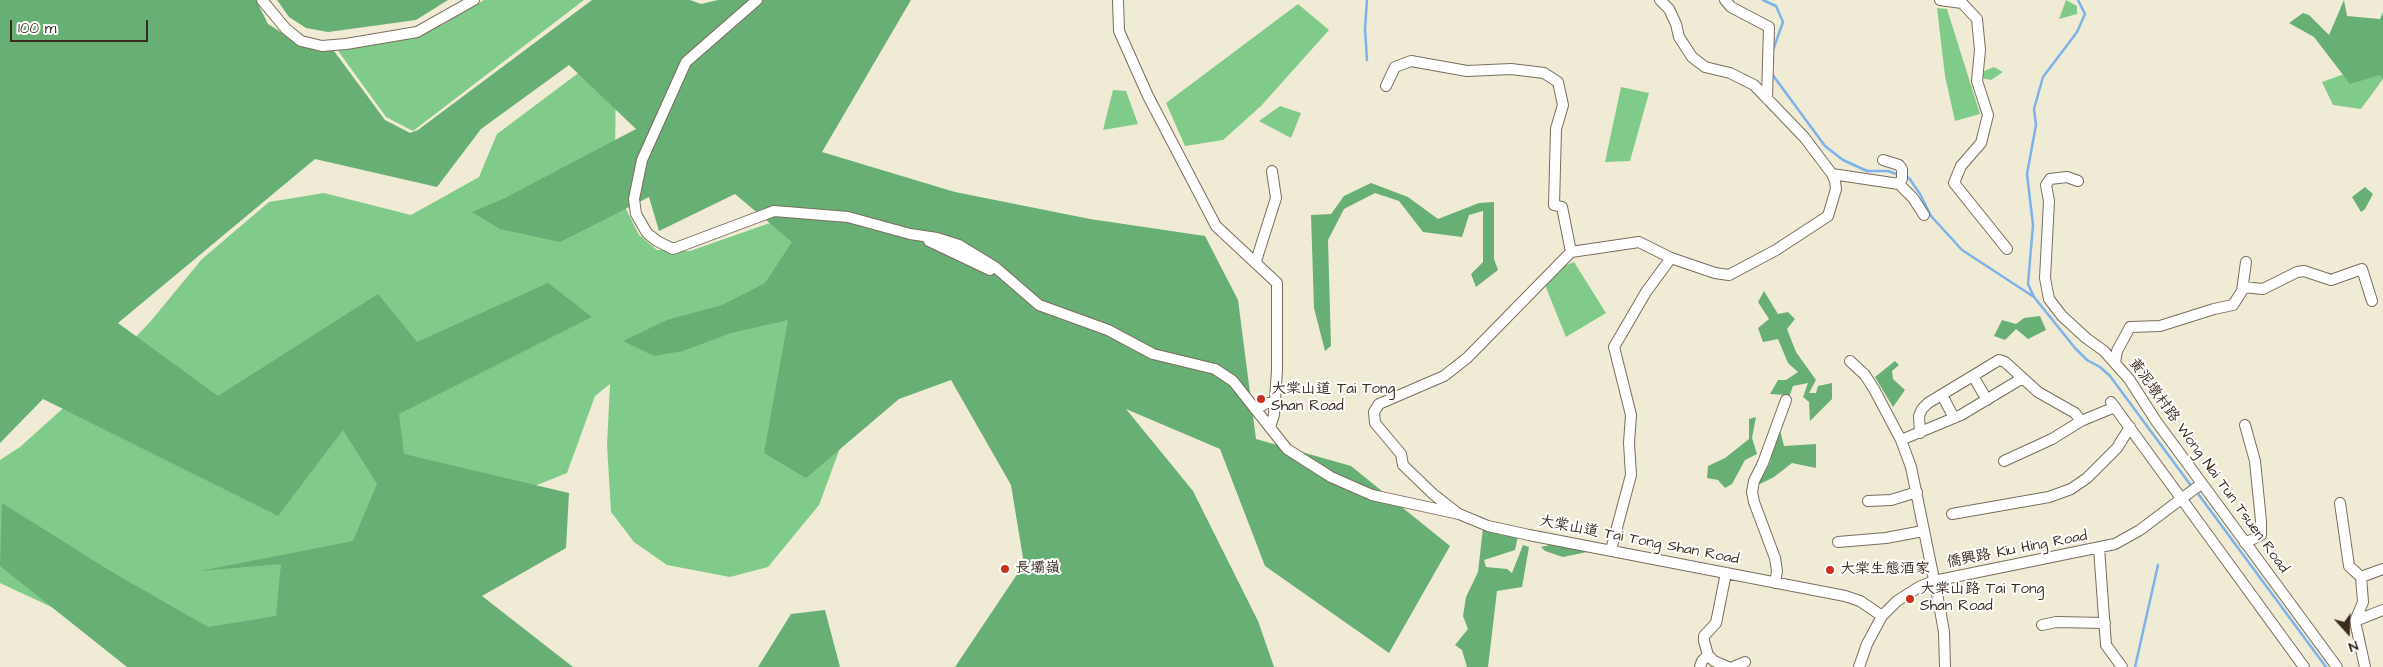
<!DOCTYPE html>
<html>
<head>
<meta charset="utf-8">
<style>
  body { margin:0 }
  #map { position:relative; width:2383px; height:667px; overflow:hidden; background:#f0ebd4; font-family:"Architects Daughter",sans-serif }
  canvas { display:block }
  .north { position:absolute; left:2323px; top:607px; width:50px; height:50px; -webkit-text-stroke:4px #fff; paint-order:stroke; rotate:160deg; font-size:14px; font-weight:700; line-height:20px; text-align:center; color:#3b2a1e }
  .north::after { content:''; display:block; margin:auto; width:18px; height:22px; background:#3b2a1e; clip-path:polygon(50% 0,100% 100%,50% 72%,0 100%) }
  .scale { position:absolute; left:10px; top:20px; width:138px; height:22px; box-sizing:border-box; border:2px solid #3b2a1e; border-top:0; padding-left:6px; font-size:15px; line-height:18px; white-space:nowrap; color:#3b2a1e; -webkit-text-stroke:4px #fff; paint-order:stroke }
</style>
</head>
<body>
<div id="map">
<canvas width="2383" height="667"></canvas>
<div class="north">N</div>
<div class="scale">100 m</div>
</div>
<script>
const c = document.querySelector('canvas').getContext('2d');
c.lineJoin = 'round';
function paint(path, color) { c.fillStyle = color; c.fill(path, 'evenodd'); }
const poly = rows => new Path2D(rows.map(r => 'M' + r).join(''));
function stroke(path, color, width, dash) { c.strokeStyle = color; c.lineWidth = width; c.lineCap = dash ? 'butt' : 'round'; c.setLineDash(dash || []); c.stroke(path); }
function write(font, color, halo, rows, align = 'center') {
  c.font = font + ' "Architects Daughter","LXGW WenKai TC",sans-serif'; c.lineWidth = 4; c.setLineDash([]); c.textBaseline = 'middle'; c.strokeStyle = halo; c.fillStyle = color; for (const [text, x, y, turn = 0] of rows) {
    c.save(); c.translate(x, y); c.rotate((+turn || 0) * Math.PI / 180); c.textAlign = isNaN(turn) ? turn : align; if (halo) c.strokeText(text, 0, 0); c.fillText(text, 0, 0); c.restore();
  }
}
paint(poly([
  [484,0,584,0,413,131,386,117,336,48,416,35,444,24],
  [2066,0,2077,6,2077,14,2059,19],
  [1298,4,1329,30,1261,106,1223,140,1185,146,1166,103],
  [1937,8,1947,9,1980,114,1955,121,1945,76],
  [597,59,616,67,615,164,625,207,639,235,657,250,690,251,767,224,794,218,863,386,819,505,768,567,730,577,667,565,634,542,611,512,607,445,610,384,595,396,567,473,522,491,229,667,180,667,0,583,0,460,20,447,90,384,150,322,202,259,269,202,324,193,411,215,479,177,497,134],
  [2375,63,2383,66,2383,79,2361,109,2333,105,2322,82],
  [1994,67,2003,72,1991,80,1981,78,1984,71],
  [1621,87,1649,93,1630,161,1605,162],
  [1113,90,1126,91,1138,124,1103,130],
  [1280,106,1301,113,1291,138,1259,121],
  [1574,262,1606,313,1566,337,1545,285,1557,269]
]), '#80cb89');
paint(poly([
  [0,0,256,0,268,24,298,43,317,51,334,51,385,120,410,133,418,130,592,0,690,0,701,4,718,0,911,0,822,152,955,192,1090,219,1205,236,1238,300,1256,439,1351,466,1450,546,1389,653,1265,566,1220,449,1126,409,1193,491,1258,621,1274,667,955,667,1024,564,1011,485,951,380,899,399,806,478,764,453,788,320,731,333,683,351,654,356,623,341,667,320,722,305,765,283,792,242,735,194,659,231,649,197,560,242,500,229,472,212,503,199,636,129,569,65,481,129,437,187,315,159,118,323,218,396,378,294,417,342,548,283,592,317,399,414,404,454,569,493,566,548,482,596,573,667,127,667,0,566,2,503,112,572,208,627,276,616,281,564,200,571,353,541,377,484,343,430,278,516,43,399,0,443],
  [277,0,448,0,416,20,328,32,306,28,289,17],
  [2344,0,2347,16,2380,19,2383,12,2383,79,2380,75,2350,84,2314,37,2289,23,2303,13,2309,15,2329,35],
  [1371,183,1408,197,1438,219,1479,203,1494,202,1494,259,1498,270,1476,287,1471,274,1483,262,1483,211,1469,215,1462,237,1423,232,1399,201,1375,193,1344,209,1328,240,1331,346,1325,351,1314,308,1311,215,1331,214,1344,196],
  [2365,187,2373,194,2365,209,2361,212,2352,197],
  [1764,291,1778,314,1788,312,1795,319,1787,329,1796,352,1816,380,1809,393,1816,393,1818,386,1832,383,1832,399,1810,421,1809,402,1803,397,1808,383,1793,386,1788,400,1782,398,1787,395,1770,394,1778,380,1786,380,1798,372,1788,363,1778,339,1763,342,1758,328,1769,319,1758,302],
  [2040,316,2046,330,2028,339,2016,329,2005,340,1994,336,2002,320,2016,324,2024,318],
  [1895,361,1899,365,1892,371,1893,379,1905,390,1893,407,1875,377],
  [1756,417,1752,438,1757,454,1745,460,1732,484,1725,488,1718,480,1707,478,1708,466,1725,458,1749,439,1749,419],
  [1780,430,1784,446,1816,444,1816,468,1792,463,1774,477,1760,484,1757,483,1762,471,1764,474,1771,460,1767,459],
  [1483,528,1501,535,1518,536,1515,550,1484,560,1486,567,1507,569,1512,573,1523,545,1529,547,1522,587,1497,591,1488,667,1467,667,1462,650,1455,645,1468,629,1463,616,1466,597,1478,572],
  [1559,543,1565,543,1587,552,1563,557,1545,551,1541,547],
  [825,610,840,667,758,667,791,614]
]), '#68af75');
stroke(poly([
  [1367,0,1365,29,1367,60],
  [1763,0,1776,6,1783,22,1773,50],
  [1772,74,1825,146,1843,160,1867,171,1888,171,1899,175],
  [1905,176,1909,178,1920,194,1931,216,1962,250,2034,297,2075,348,2087,360,2100,367,2110,376,2192,487],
  [2034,297,2028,284,2033,225,2027,174,2036,125,2034,109,2043,77,2077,32,2085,14,2078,0],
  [2196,491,2326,667],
  [2135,667,2158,565]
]), '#7db2eb', 2.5);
const minor = poly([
  [262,0,286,29,301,41,322,46,346,44,417,32,474,0],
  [757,0,686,62,642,160,634,199,636,214,647,233,657,241,673,249,774,211,848,217,910,234,937,238,959,245,995,267,1039,305,1108,330,1153,354,1215,369,1233,381,1287,449,1331,477,1372,495,1459,514,1488,526,1529,535,1845,596,1860,601,1882,616],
  [1118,0,1119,31,1148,96,1216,226,1277,283,1277,370,1274,415,1270,427],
  [1725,0,1731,7,1769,27,1767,99],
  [1940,0,1962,3,1977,19,1980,50,1977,81,1988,115,1981,143,1961,166,1954,183,2007,249],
  [1386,86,1395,67,1411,61,1467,71,1511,69,1544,73,1558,82,1563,105,1556,129,1554,205,1562,207,1571,252],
  [1883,160,1899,165,1902,169,1902,179,1899,184],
  [1832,174,1899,184,1913,198,1924,215],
  [2078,181,2067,177,2050,179,2046,185,2049,201,2045,278,2049,299,2062,316,2086,338,2104,351,2129,379,2156,421,2337,667],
  [929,241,990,270],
  [1256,261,1276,198,1272,171],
  [2243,287,2263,289,2297,272,2304,271,2331,280,2362,269,2372,301],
  [1850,361,1865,375,1874,389,1901,440,1911,467,1939,604,1944,632,1945,667],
  [2115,363,2117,351,2130,327,2160,326,2214,309,2233,305,2242,291,2246,262],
  [1973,376,1987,400],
  [1942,395,1954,418],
  [2111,402,2304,667],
  [1255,409,1267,403,1275,403],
  [1920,433,1919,416,1922,409,1928,403,1999,360,2005,362,2038,392,2075,413,2081,421],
  [1901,440,1961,415,2021,379],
  [2004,461,2052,439,2081,421,2115,407],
  [1868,501,1891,500,1917,492],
  [2340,503,2349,566,2361,577,2363,602,2355,621,2365,667],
  [1456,512,1433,494,1403,465,1401,454,1375,423,1374,412,1379,404,1444,376,1467,358,1571,252,1639,242,1671,258,1715,273,1729,275,1776,250,1828,216,1836,189,1835,181,1832,174,1804,137,1754,85,1730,73,1705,67,1692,57,1679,37,1676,24,1669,9,1660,0],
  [1952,514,2049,497,2071,489,2087,478,2117,448,2130,427],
  [1838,542,1886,538,1923,531],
  [2245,543,2261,535,2261,521,2255,461,2245,425],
  [2099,548,2106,645,2122,667],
  [1611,550,1631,475,1629,443,1631,415,1614,347,1646,292,1671,258],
  [1726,573,1716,623,1704,636,1704,641,1708,655,1714,661,1728,667],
  [2361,577,2383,569],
  [1775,583,1777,571,1775,558,1754,502,1752,492,1754,481,1763,463,1786,400],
  [2355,621,2383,610],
  [2042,625,2056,622,2105,623],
  [1700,667,1702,661,1708,655],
  [1733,667,1745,662],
  [1859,667,1867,644,1882,616,1897,601,1919,587,1934,581,2115,544,2140,530,2201,484]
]);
stroke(minor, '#7a6e5e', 12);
stroke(minor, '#fff', 10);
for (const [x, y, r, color] of [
  [1261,399,5,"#c8321e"],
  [1005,569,5,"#c8321e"],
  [1830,570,5,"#c8321e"],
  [1910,599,5,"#c8321e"]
]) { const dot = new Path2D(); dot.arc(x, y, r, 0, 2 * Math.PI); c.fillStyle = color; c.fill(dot); stroke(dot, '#fff', 2); }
write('15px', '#3b2a1e', '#fff', [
  ["大棠山道 Tai Tong",1271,390],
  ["Shan Road",1271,407],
  ["長壩嶺",1015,569],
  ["大棠生態酒家",1840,570],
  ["大棠山路 Tai Tong",1920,590],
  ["Shan Road",1920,607]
], 'left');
write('15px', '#3b2a1e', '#fff', [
  ["黃泥墩村路 Wong Nai Tun Tsuen Road",2208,466,54],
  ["大棠山道 Tai Tong Shan Road",1639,541,11],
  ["僑興路 Kiu Hing Road",2017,550,-11]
]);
</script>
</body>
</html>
